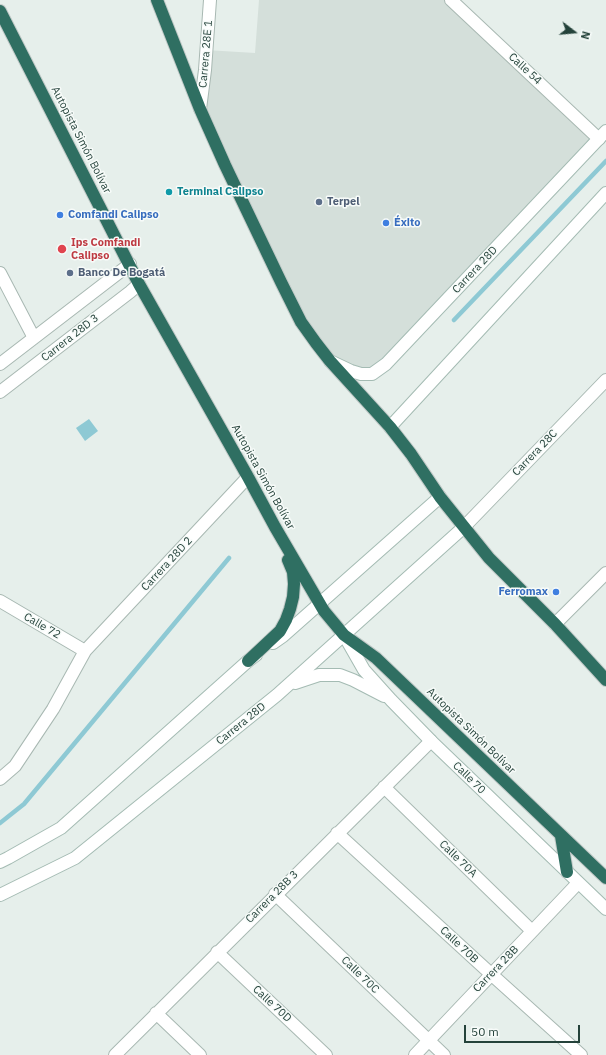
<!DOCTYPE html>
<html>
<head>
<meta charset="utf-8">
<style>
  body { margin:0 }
  #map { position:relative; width:606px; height:1055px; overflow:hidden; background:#e6efeb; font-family:"IBM Plex Sans",sans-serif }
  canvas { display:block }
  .north { position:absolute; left:554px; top:12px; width:40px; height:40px; -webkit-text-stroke:3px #f7fbf9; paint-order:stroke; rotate:106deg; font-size:11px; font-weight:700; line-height:16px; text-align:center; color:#24423a }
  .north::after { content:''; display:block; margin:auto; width:14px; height:18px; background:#24423a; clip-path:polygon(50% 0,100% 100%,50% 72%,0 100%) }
  .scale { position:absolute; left:464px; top:1025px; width:116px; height:18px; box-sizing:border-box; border:2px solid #24423a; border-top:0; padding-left:5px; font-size:12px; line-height:14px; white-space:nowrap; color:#24423a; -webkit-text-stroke:3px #f7fbf9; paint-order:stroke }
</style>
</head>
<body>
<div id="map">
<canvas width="606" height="1055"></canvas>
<div class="north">N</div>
<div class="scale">50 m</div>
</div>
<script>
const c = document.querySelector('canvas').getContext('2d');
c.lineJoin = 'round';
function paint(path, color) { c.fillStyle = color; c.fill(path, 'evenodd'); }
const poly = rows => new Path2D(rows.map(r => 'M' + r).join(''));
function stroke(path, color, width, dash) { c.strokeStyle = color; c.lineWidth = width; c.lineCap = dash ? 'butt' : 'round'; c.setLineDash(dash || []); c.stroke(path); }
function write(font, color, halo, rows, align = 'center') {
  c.font = font + ' "IBM Plex Sans",sans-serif'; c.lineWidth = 3; c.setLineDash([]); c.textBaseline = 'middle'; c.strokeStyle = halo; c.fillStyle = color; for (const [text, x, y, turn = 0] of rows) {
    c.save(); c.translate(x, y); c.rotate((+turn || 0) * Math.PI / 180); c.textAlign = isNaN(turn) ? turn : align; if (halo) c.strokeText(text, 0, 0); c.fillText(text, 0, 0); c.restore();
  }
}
paint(poly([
  [259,0,451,0,599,139,380,369,351,371,316,343,200,109,206,50,255,53]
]), '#d4dfda');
paint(poly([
  [89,419,98,431,85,441,76,428]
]), '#8ec9d4');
stroke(poly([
  [454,320,606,161],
  [0,823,24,804,229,558]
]), '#8ec9d4', 4.5);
const street = poly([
  [451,0,599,139],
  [200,109,205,70,210,0],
  [0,273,34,338],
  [0,364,130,264],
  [0,392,130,292,139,284],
  [464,527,606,380],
  [0,601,85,651],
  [555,624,606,573],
  [0,779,15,766,53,709,85,651,248,477],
  [384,787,532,931],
  [337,833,491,974,581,1055],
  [275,894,444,1055],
  [217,952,326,1055],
  [156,1013,200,1055],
  [115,1055,431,741],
  [415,1055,578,883]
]);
const secondary = poly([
  [330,361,351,371,361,374,372,374,386,364,606,131],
  [390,427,606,193],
  [344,635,364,670,391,700,431,741,606,909],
  [273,643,283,636,440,497],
  [295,683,319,675,340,675,353,680,384,696],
  [0,862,8,858,61,828,248,661,256,655],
  [0,895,75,858,277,695,464,527]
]);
const highway = poly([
  [157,0,200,109,225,165,281,282,301,322,316,343,330,361,390,427,411,454,440,497,489,558,555,624,606,680],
  [0,11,139,284,248,477,275,527,324,611,344,635,376,658,606,878],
  [248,661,280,631,286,620,290,609,293,597,294,584,293,572,288,560],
  [561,836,567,872]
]);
stroke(street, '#a8b8b2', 14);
stroke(secondary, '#a4bbb3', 14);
stroke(highway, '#c2cac8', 14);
stroke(street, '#fff', 12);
stroke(secondary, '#fff', 12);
stroke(highway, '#2f6f62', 12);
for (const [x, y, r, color] of [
  [169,192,4,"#0f9aa8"],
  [319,202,4,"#5c6f8a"],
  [60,215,4,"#3f7fe0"],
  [386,223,4,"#3f7fe0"],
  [62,249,5,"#e0444e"],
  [70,273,4,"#5c6f8a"],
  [556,592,4,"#3f7fe0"]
]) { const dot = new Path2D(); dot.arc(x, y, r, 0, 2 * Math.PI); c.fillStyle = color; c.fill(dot); stroke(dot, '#f7fbf9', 1.5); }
write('11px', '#24423a', '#f7fbf9', [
  ["Carrera 28E 1",206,54,-85],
  ["Calle 54",525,69,43],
  ["Autopista Simón Bolívar",81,140,63],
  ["Carrera 28D",475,270,-47],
  ["Carrera 28D 3",70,338,-38],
  ["Carrera 28C",535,453,-46],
  ["Autopista Simón Bolívar",263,477,61],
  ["Carrera 28D 2",167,564,-47],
  ["Calle 72",42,626,30],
  ["Carrera 28D",241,724,-39],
  ["Autopista Simón Bolívar",471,731,44],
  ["Calle 70",469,778,44],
  ["Calle 70A",458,859,44],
  ["Carrera 28B 3",272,897,-45],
  ["Calle 70B",459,945,43],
  ["Carrera 28B",496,969,-46],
  ["Calle 70C",360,975,44],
  ["Calle 70D",272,1004,43]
]);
write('bold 11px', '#0d838f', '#f7fbf9', [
  ["Terminal Calipso",177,192]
], 'left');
write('bold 11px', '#4e5e75', '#f7fbf9', [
  ["Terpel",327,202],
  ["Banco De Bogatá",78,273]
], 'left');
write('bold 11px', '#366cbe', '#f7fbf9', [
  ["Comfandi Calipso",68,215],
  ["Éxito",394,223],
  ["Ferromax",548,592,"right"]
], 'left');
write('bold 11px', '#be3a42', '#f7fbf9', [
  ["Ips Comfandi",71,243],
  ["Calipso",71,256]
], 'left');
</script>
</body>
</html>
